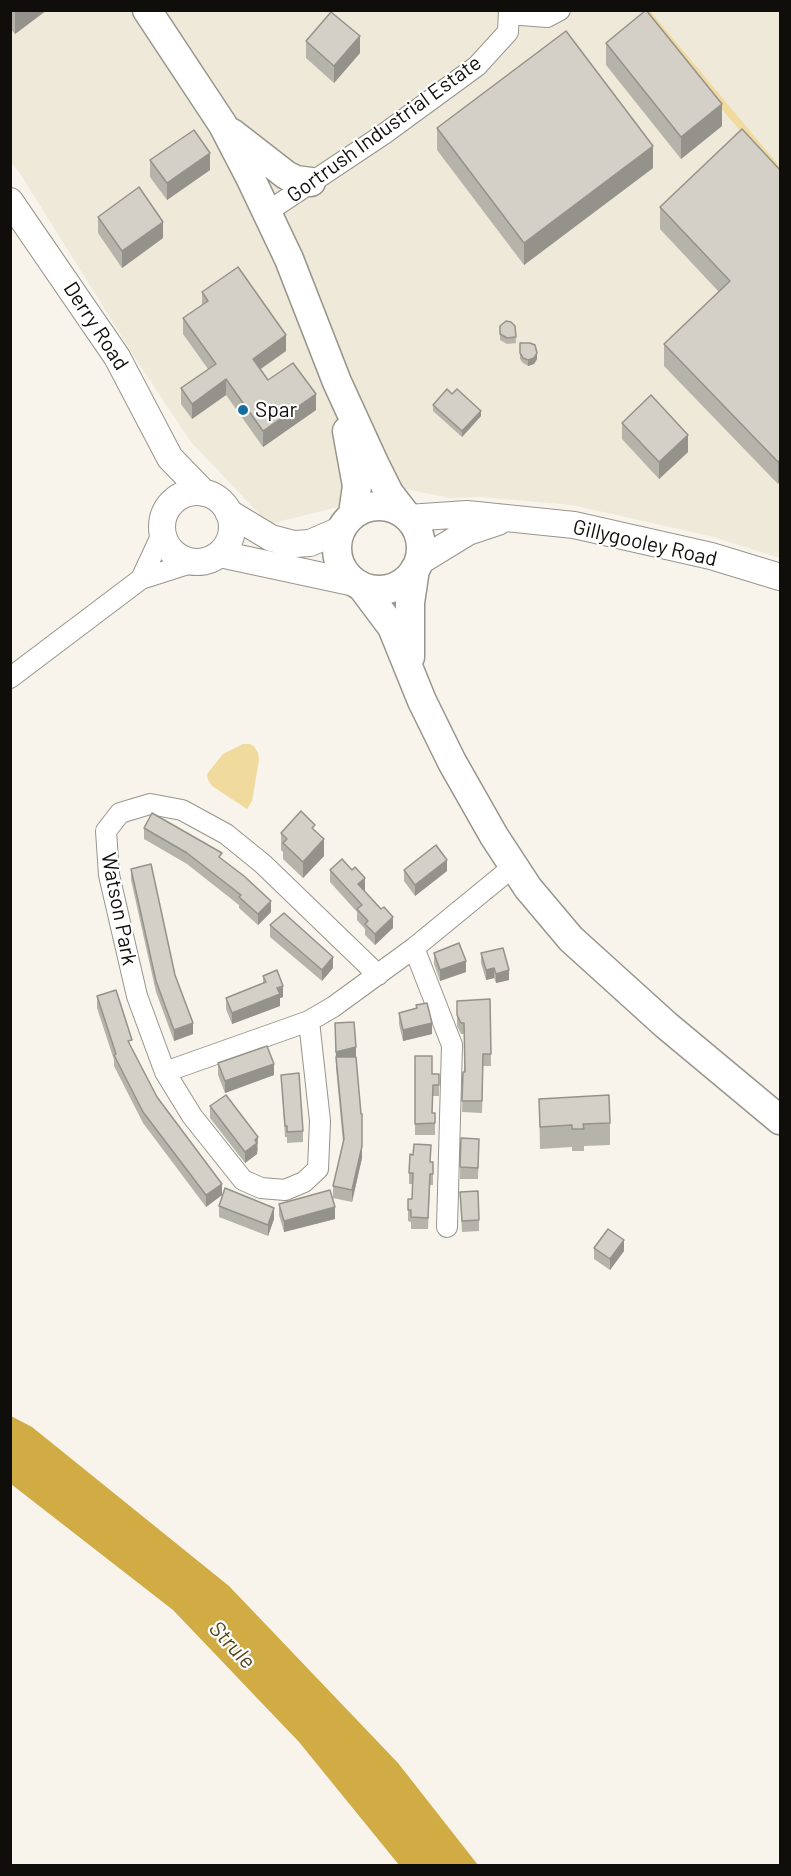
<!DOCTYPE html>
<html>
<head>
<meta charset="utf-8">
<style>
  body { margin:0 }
  #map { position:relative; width:791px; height:1876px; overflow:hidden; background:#f8f4eb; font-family:Barlow,sans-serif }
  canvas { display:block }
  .frame { position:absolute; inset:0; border:12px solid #0f0e0b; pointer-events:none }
</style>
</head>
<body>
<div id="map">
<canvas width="791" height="1876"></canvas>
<div class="frame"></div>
</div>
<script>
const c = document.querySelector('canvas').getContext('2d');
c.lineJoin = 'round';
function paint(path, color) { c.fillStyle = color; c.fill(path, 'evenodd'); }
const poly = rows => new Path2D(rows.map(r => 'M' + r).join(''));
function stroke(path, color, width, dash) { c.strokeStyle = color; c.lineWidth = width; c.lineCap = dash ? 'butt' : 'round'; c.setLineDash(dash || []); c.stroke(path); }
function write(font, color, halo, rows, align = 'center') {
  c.font = font + ' Barlow,sans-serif'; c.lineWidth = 4.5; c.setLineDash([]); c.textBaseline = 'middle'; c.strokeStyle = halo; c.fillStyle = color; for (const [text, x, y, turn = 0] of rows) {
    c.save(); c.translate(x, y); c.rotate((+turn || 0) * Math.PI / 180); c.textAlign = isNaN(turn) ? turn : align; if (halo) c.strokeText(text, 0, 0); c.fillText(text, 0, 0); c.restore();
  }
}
paint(poly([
  [11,11,780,11,780,558,710,536,572,505,480,497,450,498,400,488,338,507,269,524,191,442,137,361,21,175,11,162]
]), '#eee9d8');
paint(poly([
  [644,11,650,11,780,167,780,177,720,107],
  [243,744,249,744,254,746,258,753,259,760,252,801,247,809,212,786,208,780,207,774,223,754]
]), '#f1da9d');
paint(poly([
  [11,1416,32,1427,229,1586,398,1763,478,1865,399,1865,299,1742,173,1610,11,1484]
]), '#d1ac45');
const minor = poly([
  [509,14,547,17,560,10],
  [267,212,384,134,477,66,508,32,509,10],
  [141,579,162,534],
  [10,678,141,579,194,562],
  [414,948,452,1045,447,1227],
  [309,1021,320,1121,318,1169,304,1182,285,1190,261,1188,243,1180,192,1116,165,1072,137,996,109,875,106,831,120,813,150,804,182,810,226,834,263,864,378,975],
  [165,1072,309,1021,333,1007,414,948,514,866]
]);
const major = poly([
  [10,201,117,357,170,458,204,493],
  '162 527a35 35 0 1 1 70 0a35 35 0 1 1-70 0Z',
  [228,512,271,538,294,544,310,543,340,530],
  [408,518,467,514,574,525,711,556,780,577],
  [220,554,355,583],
  [419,562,468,532,498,522]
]);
const highway = poly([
  [147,10,223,125,250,177,289,259,337,382,375,465,389,493,406,515],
  [232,133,286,175,296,180,311,182],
  [347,431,357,486,353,514],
  '337 548a42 42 0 1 1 84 0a42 42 0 1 1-84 0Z',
  [362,587,392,627,422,701,452,762,494,836,528,888,571,939,666,1025,780,1120],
  [410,657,410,603,415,569]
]);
stroke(minor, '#98958c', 22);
stroke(major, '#98958c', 28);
stroke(highway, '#98958c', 31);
stroke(minor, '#fff', 20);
stroke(major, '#fff', 26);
stroke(highway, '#fff', 28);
paint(poly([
  [10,10,47,10,15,34,10,28],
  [306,41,360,53,334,83,306,58],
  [606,43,722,126,681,159,606,65],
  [437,128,653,168,524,265,437,150],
  [150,160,210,170,167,200,150,177],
  [780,170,778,484,664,366,664,344,719,292,660,229,660,207],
  [98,217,163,238,122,268,98,233],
  [202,292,286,351,261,369,268,380,316,410,263,447,226,395,192,419,181,404,181,388,208,369,183,334,183,318,202,305],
  [500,326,515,326,516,343,507,344,500,340],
  [520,343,537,359,534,364,528,366,523,363,520,359],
  [433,405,481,416,462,437,433,411],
  [622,423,688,452,659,479,622,439],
  [144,828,222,859,271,912,258,925,239,908,239,905,187,864,144,839],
  [315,831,324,856,303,878,283,859,283,852,281,850,281,833],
  [131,869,193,1034,174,1041,156,992,131,880],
  [330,870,365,890,364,890,393,928,375,945,365,935,365,929,357,920,357,912,330,882],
  [404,870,447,871,415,896,404,881],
  [270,925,333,968,322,981,270,937],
  [434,953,466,972,440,981,434,964],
  [481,953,509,980,496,983,494,978,486,980,481,963],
  [263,976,283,997,280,998,280,1006,232,1024,226,1009,226,998,263,983],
  [97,996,132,1049,157,1097,222,1195,206,1207,143,1123,114,1066,114,1060,97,1008],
  [490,999,491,1066,483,1066,482,1113,462,1112,463,1072,464,1072,464,1034,461,1034,457,1026,457,1001],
  [416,1005,432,1034,403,1041,399,1024,399,1013,416,1008],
  [335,1023,356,1057,361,1114,362,1114,362,1158,352,1202,333,1198,333,1186,343,1143,336,1068],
  [415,1056,432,1074,439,1074,439,1096,433,1096,432,1113,435,1113,435,1135,415,1135],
  [218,1063,274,1075,225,1093,218,1075],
  [281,1075,303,1131,303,1142,287,1143,287,1137,285,1137],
  [539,1099,610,1123,610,1145,584,1146,584,1151,572,1151,572,1147,540,1149],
  [210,1106,258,1148,257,1154,245,1163,210,1118],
  [461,1138,479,1150,478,1179,460,1179],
  [430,1162,433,1162,433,1185,430,1185,428,1229,411,1229,411,1222,408,1221,408,1199,412,1199,412,1184,409,1184,409,1173],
  [460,1192,479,1220,479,1231,462,1232],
  [279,1204,335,1219,284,1232,279,1215],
  [219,1206,274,1219,268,1236,219,1217],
  [594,1248,624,1251,610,1270,594,1259]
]), '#b6b3ab');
paint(poly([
  [17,10,47,10,15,34,15,12],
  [360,36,360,53,334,83,334,66],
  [722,104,722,126,681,159,681,137],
  [653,146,653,168,524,265,524,243],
  [210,153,210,170,167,200,167,183],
  [163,222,163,238,122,268,122,251],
  [286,335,286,351,253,374,253,359],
  [537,353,537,359,534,364,528,366,528,360],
  [226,379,226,395,192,419,192,404],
  [316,394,316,410,263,447,263,431],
  [481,411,481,416,462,437,462,431],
  [688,435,688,452,659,479,659,462],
  [780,460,780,481,778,484,778,462],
  [324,839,324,856,303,878,303,862],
  [447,860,447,871,415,896,415,885],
  [365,878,365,890,358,896,358,884],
  [271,901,271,912,258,925,258,914],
  [393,917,393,928,375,945,375,934],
  [333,957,333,968,322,981,322,970],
  [466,961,466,972,440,981,440,970],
  [494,968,494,978,486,980,486,970],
  [509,970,509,980,496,983,496,974],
  [283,986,283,997,280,998,280,1006,232,1024,232,1013],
  [193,1023,193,1034,174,1041,174,1030],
  [432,1023,432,1034,403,1041,403,1030],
  [356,1047,356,1059,336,1057,336,1063,336,1052],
  [274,1064,274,1075,225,1093,225,1081],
  [258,1137,257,1154,245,1163,245,1152,255,1140],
  [362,1146,362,1158,352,1202,352,1190],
  [222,1184,222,1195,206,1207,206,1195],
  [335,1207,335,1219,284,1232,284,1221],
  [274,1208,274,1219,268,1236,268,1225],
  [624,1240,624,1251,610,1270,610,1259]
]), '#94928b');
const building = poly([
  [646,10,722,104,681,137,606,43,646,10],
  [331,12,360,36,334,66,306,41,331,12],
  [566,31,653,146,524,243,437,128,566,31],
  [742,129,780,170,780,460,778,462,664,344,730,281,660,207,742,129],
  [194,130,210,153,167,183,150,160,194,130],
  [139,187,163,222,122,251,98,217,139,187],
  [238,267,286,335,253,359,268,380,293,363,316,394,263,431,226,379,192,404,181,388,216,364,183,318,208,301,202,292,238,267],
  [506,321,511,322,515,326,516,337,507,338,500,334,500,326,506,321],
  [520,343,530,343,535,345,537,353,534,358,528,360,523,358,520,353,520,343],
  [447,389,452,394,457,389,481,411,462,431,433,405,447,389],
  [651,395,688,435,659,462,622,423,651,395],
  [301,811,315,825,312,828,324,839,303,862,283,843,287,839,281,833,301,811],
  [152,813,222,853,219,857,244,876,271,901,258,914,239,897,241,895,187,853,144,828,152,813],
  [436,845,447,860,415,885,404,870,436,845],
  [342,859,352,870,355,867,365,878,358,884,381,909,384,907,393,917,375,934,365,924,368,921,357,909,362,905,330,870,342,859],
  [151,864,175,975,193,1023,174,1030,156,981,131,869,151,864],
  [284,913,333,957,322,970,270,925,284,913],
  [459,943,466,961,440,970,434,953,459,943],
  [503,948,509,970,496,974,494,968,486,970,481,953,503,948],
  [277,970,283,986,277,988,280,994,232,1013,226,998,266,982,263,976,277,970],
  [116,990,132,1040,128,1041,157,1097,222,1184,206,1195,143,1112,114,1055,116,1054,97,996,116,990],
  [490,999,491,1054,483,1054,482,1101,462,1101,463,1072,465,1072,464,1023,461,1023,457,1015,457,1001,490,999],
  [427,1003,432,1023,403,1030,399,1013,417,1008,416,1005,427,1003],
  [354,1022,356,1047,336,1052,335,1023,354,1022],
  [267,1046,274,1064,225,1081,218,1063,267,1046],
  [415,1056,432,1056,432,1074,439,1074,439,1085,433,1085,432,1113,435,1113,435,1123,415,1124,415,1056],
  [336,1057,356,1057,361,1114,362,1114,362,1146,352,1190,333,1186,344,1139,336,1057],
  [299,1073,303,1131,287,1132,287,1126,285,1126,281,1075,299,1073],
  [226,1095,258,1137,255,1140,257,1143,245,1152,210,1106,226,1095],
  [609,1095,610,1123,583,1124,584,1129,572,1129,572,1125,540,1127,539,1099,609,1095],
  [461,1138,479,1139,478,1168,460,1167,461,1138],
  [414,1144,431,1145,430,1162,433,1162,433,1174,430,1174,428,1218,411,1217,411,1210,408,1210,408,1199,412,1199,413,1173,409,1173,410,1154,413,1155,414,1144],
  [225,1188,274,1208,268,1225,219,1206,225,1188],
  [330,1190,335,1207,284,1221,279,1204,330,1190],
  [478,1191,479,1220,462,1221,460,1192,478,1191],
  [608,1229,624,1240,610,1259,594,1248,608,1229]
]);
paint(building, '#d4d0c7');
stroke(building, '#94928b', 1.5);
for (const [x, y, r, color] of [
  [243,410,6,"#176e9e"]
]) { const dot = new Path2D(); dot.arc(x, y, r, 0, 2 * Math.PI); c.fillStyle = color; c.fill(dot); stroke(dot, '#fff', 2); }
write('21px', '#0f0e0b', '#fff', [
  ["Gortrush Industrial Estate",384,129,-36],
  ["Derry Road",96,326,57],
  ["Gillygooley Road",645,543,13],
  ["Watson Park",119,909,79]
]);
write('21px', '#0f0e0b', '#fff', [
  ["Spar",255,410]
], 'left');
write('italic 22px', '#56471d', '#fff', [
  ["Strule",232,1645,47]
]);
</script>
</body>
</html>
